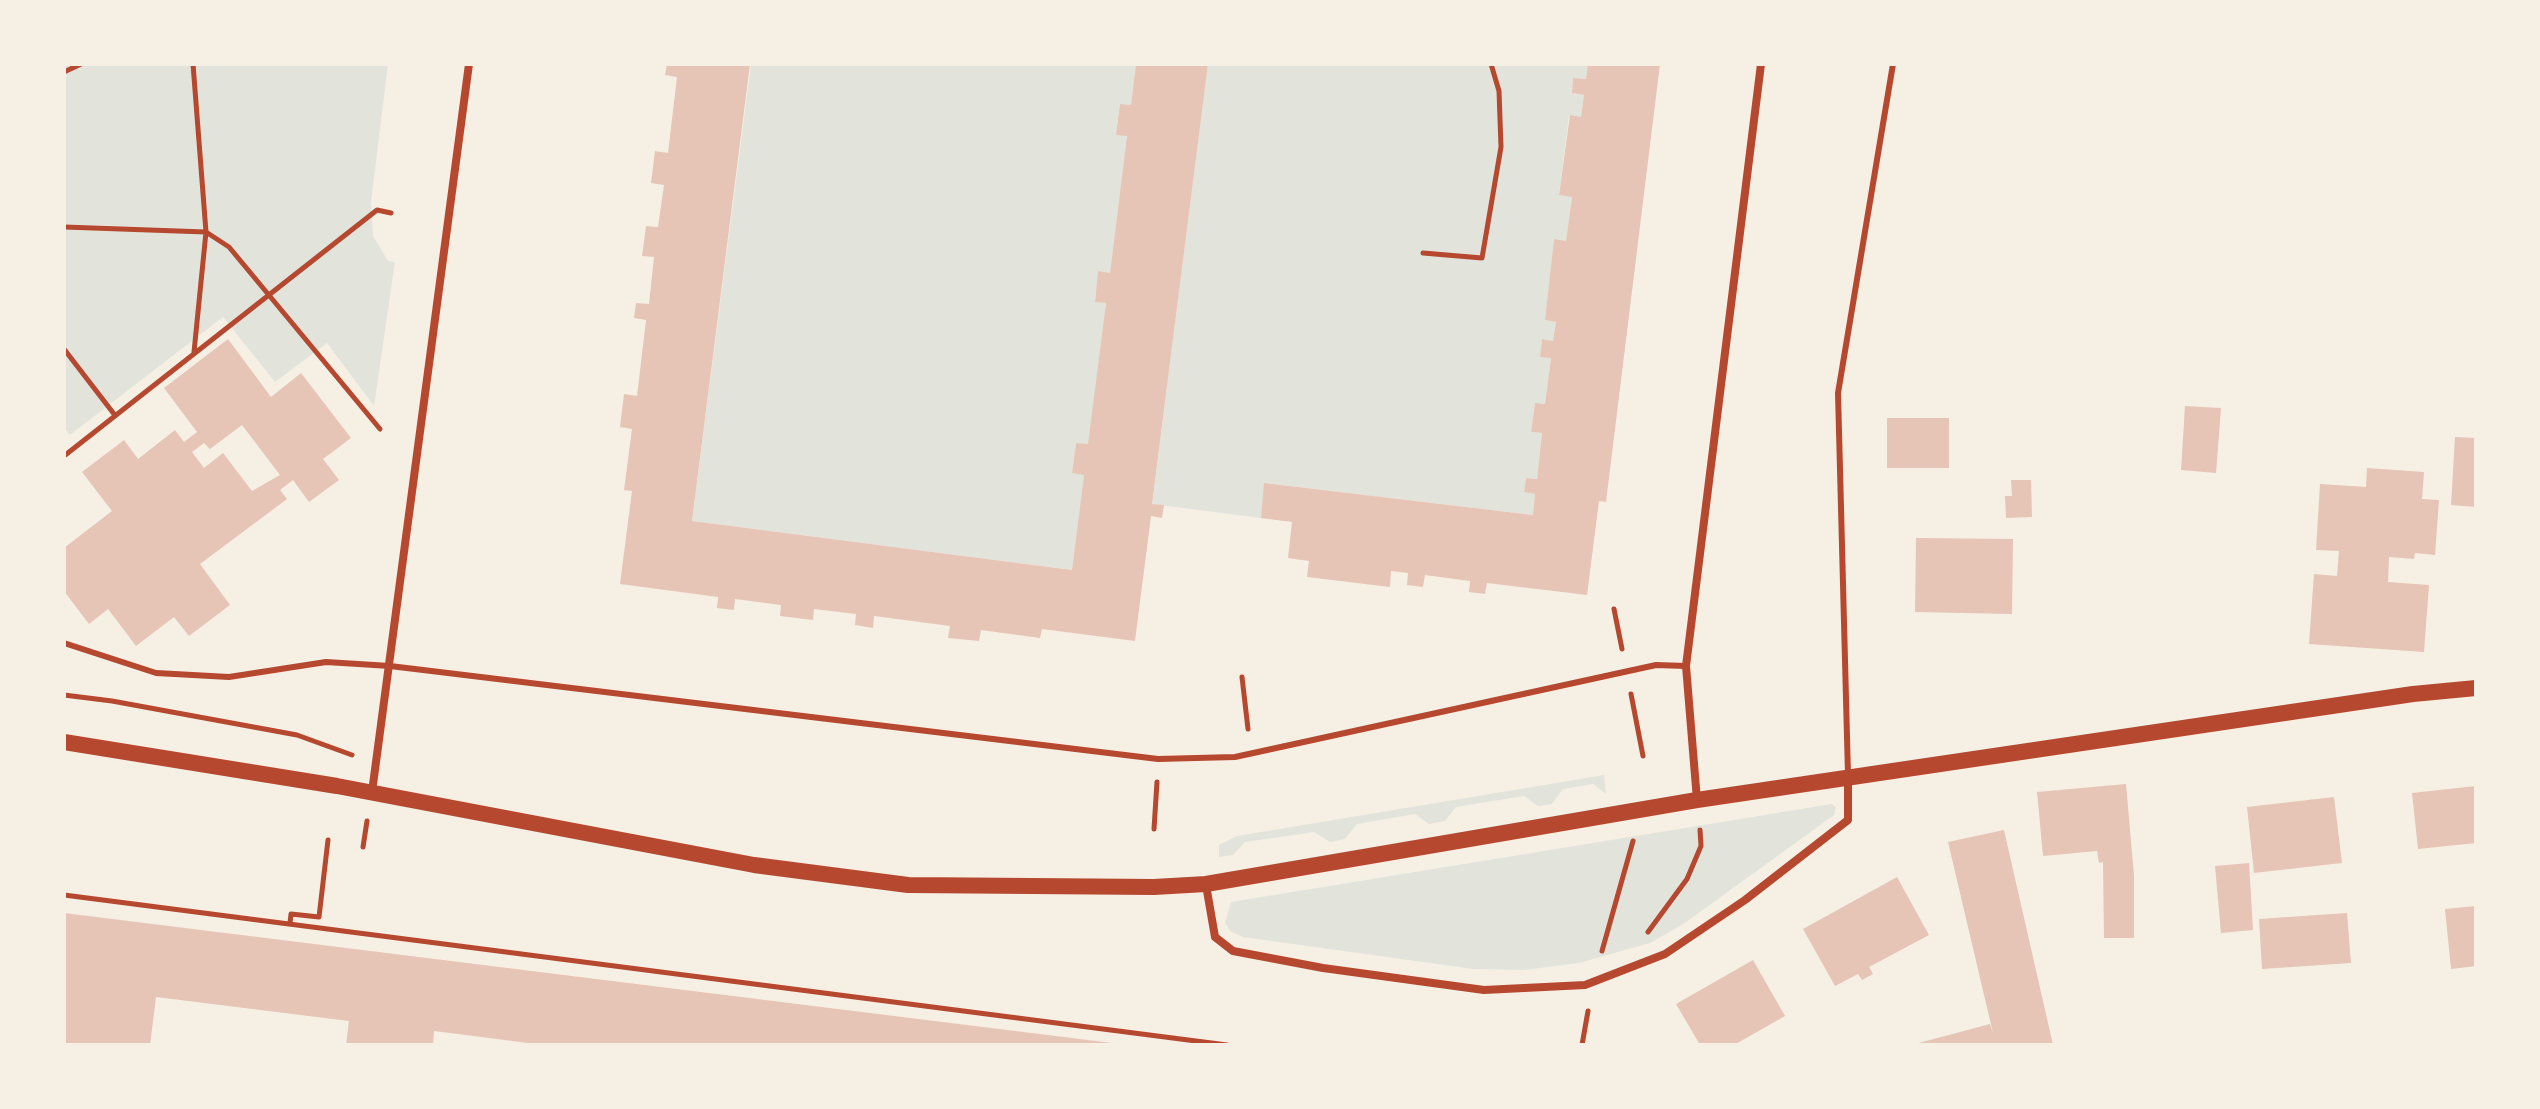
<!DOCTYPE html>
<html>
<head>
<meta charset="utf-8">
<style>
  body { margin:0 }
  #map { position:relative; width:2540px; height:1109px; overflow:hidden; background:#f6efe4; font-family:Montserrat,sans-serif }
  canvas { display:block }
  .frame { position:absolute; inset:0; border:66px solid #f6efe4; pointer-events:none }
</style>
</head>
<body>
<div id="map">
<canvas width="2540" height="1109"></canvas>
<div class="frame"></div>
</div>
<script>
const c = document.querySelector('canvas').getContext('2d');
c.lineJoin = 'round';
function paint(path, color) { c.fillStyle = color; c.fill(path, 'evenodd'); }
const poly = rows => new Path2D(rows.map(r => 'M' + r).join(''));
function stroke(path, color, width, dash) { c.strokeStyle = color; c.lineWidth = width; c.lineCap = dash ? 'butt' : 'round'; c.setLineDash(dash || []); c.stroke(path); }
paint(poly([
  [64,64,388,64,371,202,373,236,388,261,395,262,374,406,327,343,275,382,223,317,70,435,64,428],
  [751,64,1136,64,1131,105,1120,104,1116,134,1127,136,1110,273,1098,272,1095,301,1106,303,1089,444,1076,443,1072,472,1084,475,1072,570,692,521],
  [1208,64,1588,64,1586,79,1573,78,1572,93,1584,95,1581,117,1569,116,1559,194,1572,197,1566,241,1554,240,1545,320,1556,322,1553,341,1542,340,1540,356,1551,358,1545,404,1535,403,1531,432,1542,433,1537,479,1526,478,1524,492,1535,494,1533,515,1265,483,1261,518,1152,504],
  [1604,775,1606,794,1593,784,1563,789,1552,804,1538,806,1524,796,1456,807,1445,821,1429,824,1415,814,1357,824,1345,839,1330,842,1314,832,1245,842,1233,855,1219,857,1219,845,1237,836],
  [1832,804,1836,807,1834,815,1682,925,1650,943,1579,963,1524,970,1473,969,1243,937,1230,931,1225,923,1231,902]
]), '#e2e4dc');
paint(poly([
  [667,64,750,64,692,521,1072,570,1084,475,1072,473,1076,443,1088,444,1106,303,1095,302,1098,271,1110,273,1127,136,1116,135,1120,104,1131,105,1136,64,1208,64,1152,504,1164,505,1162,518,1151,516,1135,641,1042,629,1040,638,981,630,979,641,948,638,950,626,874,616,873,628,855,625,856,614,814,609,813,620,780,616,781,605,735,599,734,610,717,608,718,597,620,584,632,491,624,490,632,429,620,427,624,394,637,396,646,320,634,318,636,303,649,304,654,257,642,256,646,226,658,227,664,185,651,183,655,151,668,153,677,77,665,75],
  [1588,64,1660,64,1606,502,1599,501,1587,595,1487,583,1485,594,1469,592,1470,581,1425,575,1423,587,1407,585,1408,573,1391,571,1390,587,1307,577,1309,561,1288,558,1292,522,1261,518,1264,483,1533,515,1535,494,1524,492,1526,478,1537,479,1542,433,1531,432,1535,403,1545,404,1551,358,1540,357,1542,339,1553,341,1556,322,1545,320,1554,239,1566,241,1572,197,1559,195,1570,115,1581,117,1584,95,1572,93,1573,78,1586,79],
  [228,339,271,397,301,373,351,438,323,459,339,480,309,502,293,480,280,490,287,499,200,564,230,605,189,636,174,617,136,646,108,609,89,624,64,591,64,548,112,511,82,472,124,440,138,459,175,430,184,442,197,432,164,388],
  [242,425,280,475,252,491,223,453,204,468,192,452,204,443,210,449],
  [2185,406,2221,408,2216,473,2181,470],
  [1887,418,1949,418,1949,468,1887,468],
  [2455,437,2476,438,2476,507,2451,505],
  [2367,468,2424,472,2422,499,2439,500,2435,555,2415,553,2414,559,2389,557,2388,582,2429,585,2424,652,2309,644,2314,574,2337,576,2339,551,2316,550,2320,484,2366,487],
  [2011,480,2031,480,2032,517,2006,518,2005,496,2012,496],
  [1916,538,2013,539,2012,614,1915,612],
  [2126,784,2134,876,2134,938,2104,938,2103,862,2099,863,2097,851,2043,856,2037,792],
  [2476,786,2476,843,2418,849,2412,793],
  [2334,797,2342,863,2254,873,2247,807],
  [2004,830,2053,1045,1911,1045,1990,1024,1993,1033,1948,842],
  [2249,863,2253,930,2221,933,2215,866],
  [1897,877,1929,935,1869,967,1873,974,1862,980,1858,974,1835,986,1803,929],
  [2476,906,2476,966,2451,969,2445,909],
  [64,913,1112,1043,1111,1045,544,1045,434,1031,433,1045,346,1045,349,1021,156,997,150,1045,64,1045],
  [2347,913,2351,963,2262,969,2259,919],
  [1753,960,1785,1016,1734,1045,1700,1045,1676,1004]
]), '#e6c5b7');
stroke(poly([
  [193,64,206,232,194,352],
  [64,72,81,64],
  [64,227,206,232,229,247,380,429],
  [1423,253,1482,258,1501,147,1499,91,1491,64],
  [64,349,114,414],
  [64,456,377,210,391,213],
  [1614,609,1622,649],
  [1242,677,1248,729],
  [1631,694,1643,756],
  [64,695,112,701,297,735,352,755],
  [1154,829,1157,782],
  [363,847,367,821],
  [64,895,1227,1045],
  [290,923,291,914,319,917,328,840],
  [1648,932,1687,879,1701,846,1700,830],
  [1602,951,1633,841],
  [1582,1045,1588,1011]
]), '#b5482f', 5);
stroke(poly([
  [64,643,156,673,229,677,326,662,390,666,1158,759,1235,757,1656,665,1686,666],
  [1848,775,1838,393,1893,64]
]), '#b5482f', 6);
stroke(poly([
  [372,792,469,64],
  [1697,800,1686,666,1761,64],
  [1206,885,1215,937,1233,951,1323,968,1484,990,1585,985,1665,954,1745,900,1848,820,1848,779]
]), '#b5482f', 8);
stroke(poly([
  [64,742,337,786,754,865,908,885,1154,887,1206,884,1697,800,2413,694,2476,688]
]), '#b5482f', 16);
</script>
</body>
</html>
